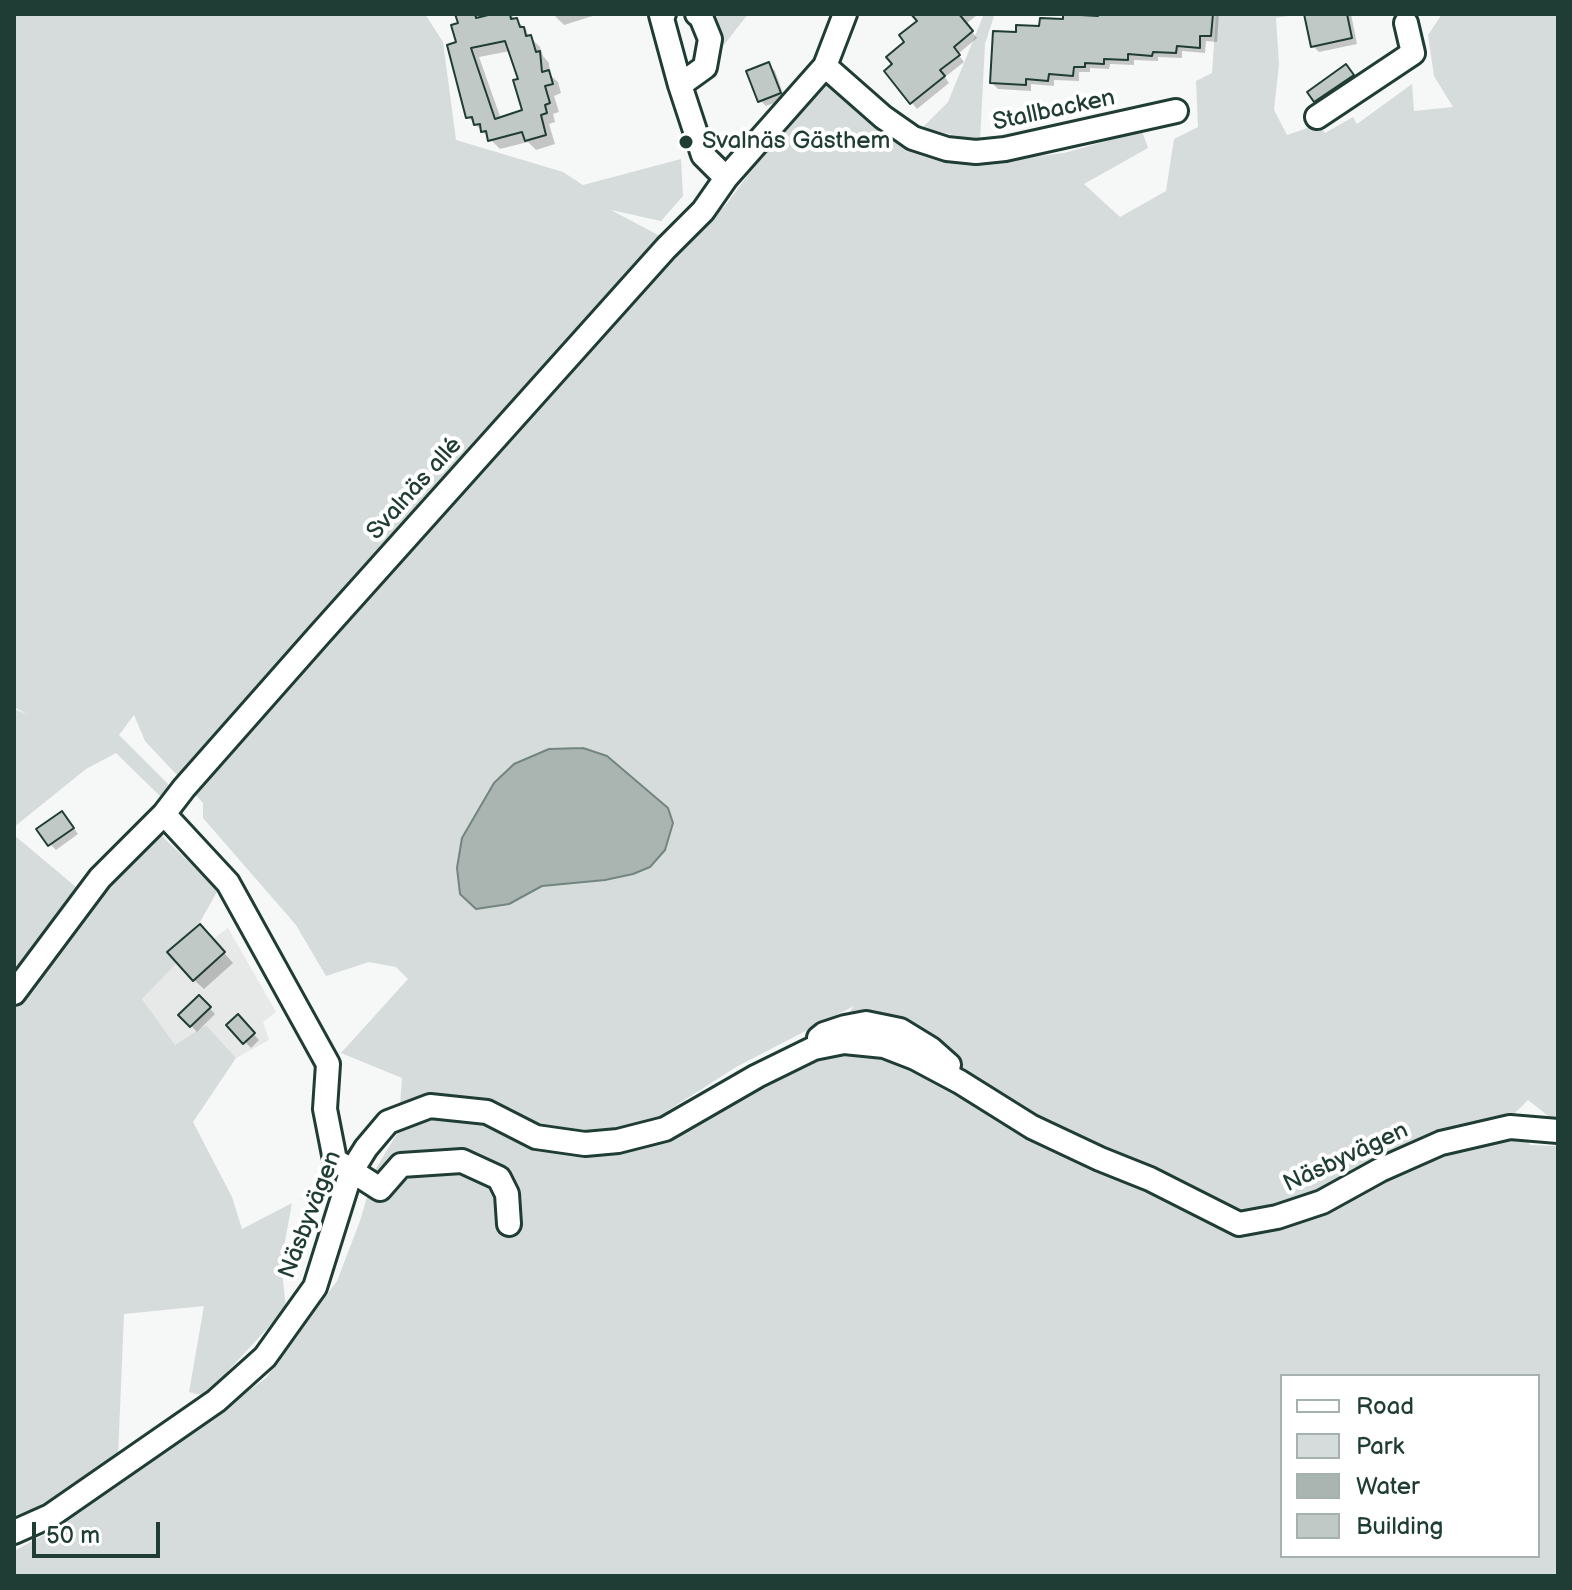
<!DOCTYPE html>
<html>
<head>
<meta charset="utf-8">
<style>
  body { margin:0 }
  #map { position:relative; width:1572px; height:1590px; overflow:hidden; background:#f6f7f7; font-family:"Balsamiq Sans",sans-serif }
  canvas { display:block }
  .frame { position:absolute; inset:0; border:16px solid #1f3d34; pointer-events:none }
  .legend { position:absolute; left:1280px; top:1374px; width:260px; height:184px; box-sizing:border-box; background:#fff; border:2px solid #a5b1ae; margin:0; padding:10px 14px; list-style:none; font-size:24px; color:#1f3d34 }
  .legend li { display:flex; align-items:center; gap:16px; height:40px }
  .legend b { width:40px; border:2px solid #a5b1ae }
  .scale { position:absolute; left:32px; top:1522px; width:128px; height:36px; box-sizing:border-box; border:4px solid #1f3d34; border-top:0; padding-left:10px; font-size:24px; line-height:28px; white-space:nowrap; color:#1f3d34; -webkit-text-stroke:6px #fff; paint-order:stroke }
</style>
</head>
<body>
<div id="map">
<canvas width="1572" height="1590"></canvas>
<div class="frame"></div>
<ul class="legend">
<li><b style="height:10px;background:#fff"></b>Road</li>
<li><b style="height:22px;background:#d6dcdb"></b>Park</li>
<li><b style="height:22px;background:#aab5b1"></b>Water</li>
<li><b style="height:22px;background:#c0c9c6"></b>Building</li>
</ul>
<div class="scale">50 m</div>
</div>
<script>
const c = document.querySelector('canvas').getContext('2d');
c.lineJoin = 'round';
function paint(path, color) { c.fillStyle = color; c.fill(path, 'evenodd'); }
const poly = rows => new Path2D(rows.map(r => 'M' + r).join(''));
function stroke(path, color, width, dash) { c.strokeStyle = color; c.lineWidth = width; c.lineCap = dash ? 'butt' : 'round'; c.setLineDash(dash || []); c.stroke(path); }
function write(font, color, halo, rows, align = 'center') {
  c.font = font + ' "Balsamiq Sans",sans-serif'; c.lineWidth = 8; c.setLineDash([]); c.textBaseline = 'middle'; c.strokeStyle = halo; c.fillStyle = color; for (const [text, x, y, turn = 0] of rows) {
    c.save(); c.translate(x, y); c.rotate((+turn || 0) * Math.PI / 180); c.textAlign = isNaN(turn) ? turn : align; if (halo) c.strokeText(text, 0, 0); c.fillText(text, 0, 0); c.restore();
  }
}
paint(poly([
  [200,924,213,939,228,928,276,1012,263,1022,269,1040,236,1058,206,1025,175,1046,142,999,177,963,167,952]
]), '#e6e9e8');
paint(poly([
  [14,14,425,14,443,42,456,140,563,172,583,185,681,159,683,196,661,221,611,210,660,236,660,261,725,206,770,145,825,82,879,123,911,151,972,164,1064,153,1142,131,1148,148,1084,184,1120,217,1166,191,1174,139,1198,127,1196,81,1212,73,1216,14,1288,14,1289,16,1276,18,1279,64,1274,110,1287,135,1319,124,1325,133,1353,117,1357,124,1412,84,1414,111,1453,107,1434,76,1428,35,1442,14,1558,14,1558,1117,1551,1118,1528,1100,1512,1116,1530,1145,1558,1146,1558,1576,14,1576,14,1551,53,1530,266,1378,337,1281,360,1221,375,1170,398,1132,402,1078,341,1053,408,979,396,967,369,962,326,976,296,925,203,818,203,803,145,741,134,715,119,735,174,790,164,800,116,753,86,769,14,827,14,709,27,714,14,707],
  [854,1006,808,1063,677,1136,669,1110,736,1067],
  [1282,1376,1538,1376,1538,1556,1282,1556],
  [709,14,748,14,720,50],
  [984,14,1004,14,994,16,985,44,980,141,922,128,948,102],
  [149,812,161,835,218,890,200,922,168,952,177,963,142,999,175,1045,206,1025,236,1058,193,1122,232,1197,242,1229,292,1203,281,1263,286,1308,205,1396,189,1392,204,1306,124,1314,118,1456,46,1504,14,1516,14,835,76,887]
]), '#d6dcdb');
const water = poly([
  [583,748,607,756,668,808,673,823,665,850,650,867,633,874,605,880,542,886,509,904,476,909,460,894,457,868,462,838,494,783,514,764,549,749,583,748]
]);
paint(water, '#aab5b1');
stroke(water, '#72857f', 2);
paint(poly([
  [467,14,474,14,480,19,501,14,510,14,526,29,528,35,540,47,543,56,549,63,550,75,558,82,561,93,554,96,559,112,553,114,555,122,549,124,555,144,536,150,528,142,500,149,468,117,458,43,460,24],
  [510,51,520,81,524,111,501,119,479,57],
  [553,14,599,14,564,25],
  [914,14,978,14,966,24,977,38,958,54,964,62,945,77,949,83,917,109,886,71,895,64,920,21],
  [1100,14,1219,14,1217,42,1206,41,1205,53,1182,51,1182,58,1158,57,1158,61,1134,60,1134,65,1110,64,1109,69,1090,68,1090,72,1079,72,1079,81,1054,80,1054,86,1031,84,1031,91,998,89,992,83,1018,34,1041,28,1100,18],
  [1307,14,1351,14,1357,44,1319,52,1313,46],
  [769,65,775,71,785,99,766,106,760,100],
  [1348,69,1355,78,1318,103,1316,101],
  [68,820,78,834,56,850,50,844],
  [209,936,233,963,204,989,194,980],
  [199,997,215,1014,197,1032,181,1015],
  [238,1017,259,1040,251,1048,229,1025]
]), '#0003');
const building = poly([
  [455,14,475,14,476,18,492,14,510,14,511,19,517,18,520,27,524,27,526,36,531,35,536,52,540,51,542,72,549,70,553,84,545,86,550,103,545,105,547,113,541,115,546,135,525,141,522,132,488,141,486,131,481,132,480,124,474,125,472,117,466,118,447,45,456,42,451,25,458,23,455,14],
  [505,41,518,79,513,80,522,110,495,119,471,48,505,41],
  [911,14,959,14,973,31,954,47,960,55,940,70,945,76,910,104,884,71,892,64,886,57,904,42,899,35,917,21,911,14],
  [1063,14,1098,16,1098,14,1213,14,1211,36,1200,36,1200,48,1177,46,1176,53,1153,52,1152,56,1128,54,1128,60,1104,59,1104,64,1085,63,1085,67,1074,67,1073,76,1049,74,1048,81,1026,79,1026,85,990,83,993,31,1016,32,1016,25,1039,26,1040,18,1063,19,1063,14],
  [1304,14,1347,14,1352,38,1311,47,1304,14],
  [769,62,781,93,758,102,746,71,769,62],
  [1346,64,1354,75,1314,102,1307,92,1346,64],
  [62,811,74,828,48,846,36,829,62,811],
  [200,924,225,952,193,981,167,952,200,924],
  [199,995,211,1007,190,1027,178,1015,199,995],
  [238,1014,255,1033,243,1044,226,1025,238,1014]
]);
paint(building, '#c0c9c6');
stroke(building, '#1f3d34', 2);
const minor = poly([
  [664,14,661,15,680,85,703,155,726,178],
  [825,66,883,117,913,138,947,149,976,152,1005,149,1176,111],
  [680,85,705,67,710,39,701,17,697,14],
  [1317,117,1413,53,1406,23],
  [164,814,228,883,328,1064,325,1109,335,1160,380,1189,401,1165,462,1161,499,1178,507,1194,509,1224],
  [14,993,100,878,164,814,184,788,320,634,666,248,703,211,726,178,825,66,845,14],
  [819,1038,824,1034,845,1027,866,1023,900,1030,931,1049,949,1065],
  [14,1532,50,1516,216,1401,265,1357,315,1287,351,1172,366,1148,388,1122,430,1106,487,1112,536,1137,585,1144,618,1141,665,1129,757,1076,814,1048,844,1042,884,1046,915,1058,960,1082,1032,1127,1100,1159,1150,1179,1239,1224,1277,1217,1322,1202,1380,1170,1441,1143,1510,1127,1558,1131]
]);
stroke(minor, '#1f3d34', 28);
stroke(minor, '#fff', 22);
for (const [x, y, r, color] of [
  [686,142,8,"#1f3d34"]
]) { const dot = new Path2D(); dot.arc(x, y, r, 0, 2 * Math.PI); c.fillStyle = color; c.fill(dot); stroke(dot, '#fff', 3); }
write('24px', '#1f3d34', '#fff', [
  ["Stallbacken",1054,111,-12],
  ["Svalnäs allé",415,489,-48],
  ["Näsbyvägen",1346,1158,-25],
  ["Näsbyvägen",311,1215,-69]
]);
write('24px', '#1f3d34', '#fff', [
  ["Svalnäs Gästhem",702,142]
], 'left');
</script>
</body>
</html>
